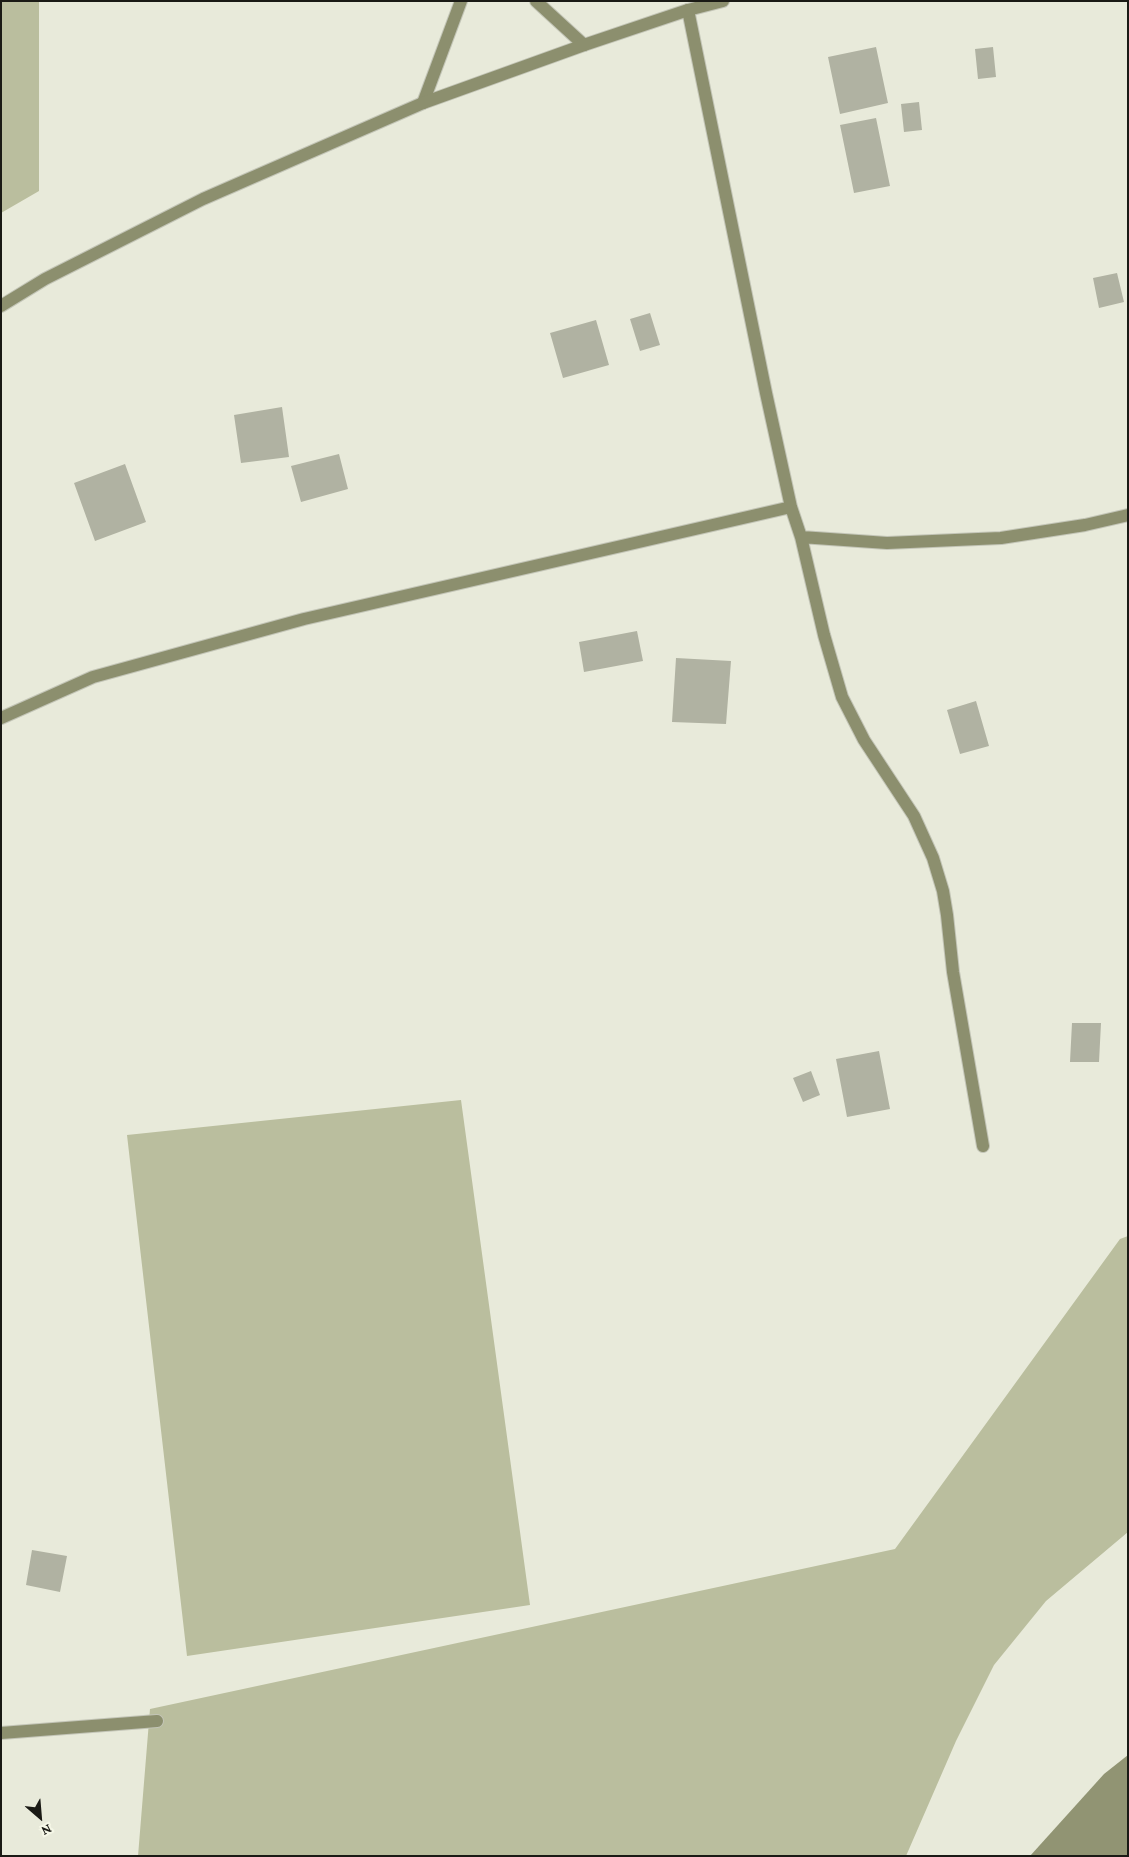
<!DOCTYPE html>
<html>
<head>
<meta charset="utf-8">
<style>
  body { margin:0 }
  #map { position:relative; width:1129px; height:1857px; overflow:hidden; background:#e8eada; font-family:"Crimson Pro",serif }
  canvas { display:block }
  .frame { position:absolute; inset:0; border:2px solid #1a1a15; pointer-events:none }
  .north { position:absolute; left:15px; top:1792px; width:50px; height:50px; -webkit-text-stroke:4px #f5f7e7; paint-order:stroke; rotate:153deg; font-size:14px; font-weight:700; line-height:20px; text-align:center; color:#1a1a15 }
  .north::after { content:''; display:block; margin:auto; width:18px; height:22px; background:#1a1a15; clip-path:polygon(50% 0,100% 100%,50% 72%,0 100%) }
</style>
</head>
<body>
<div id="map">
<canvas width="1129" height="1857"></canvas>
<div class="frame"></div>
<div class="north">N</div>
</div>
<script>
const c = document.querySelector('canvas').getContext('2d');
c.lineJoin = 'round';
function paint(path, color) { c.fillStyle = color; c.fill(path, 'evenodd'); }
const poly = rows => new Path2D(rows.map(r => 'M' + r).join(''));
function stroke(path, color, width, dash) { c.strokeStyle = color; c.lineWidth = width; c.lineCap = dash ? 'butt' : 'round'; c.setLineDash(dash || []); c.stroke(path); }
paint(poly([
  [1,1,39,1,39,191,1,213],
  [461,1100,530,1605,187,1656,127,1135],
  [1128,1236,1128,1532,1046,1601,994,1665,956,1741,906,1856,138,1856,150,1709,895,1549,1120,1239]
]), '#babe9e');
paint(poly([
  [1128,1755,1128,1856,1030,1856,1104,1774]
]), '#919473');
paint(poly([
  [876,47,888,103,840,114,828,57],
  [993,47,996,77,978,79,975,49],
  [919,102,922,130,904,132,901,104],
  [876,118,890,186,854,193,840,125],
  [1117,273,1124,302,1099,308,1093,278],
  [650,313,660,345,640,351,630,319],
  [596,320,609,365,563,378,550,333],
  [282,407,289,457,241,463,234,415],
  [339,454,348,489,301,502,291,466],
  [125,464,146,522,95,541,74,483],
  [637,631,643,661,584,672,579,642],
  [676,658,731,661,726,724,672,722],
  [976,701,989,746,960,754,947,710],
  [1072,1023,1101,1023,1099,1062,1070,1062],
  [879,1051,890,1109,847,1117,836,1059],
  [811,1071,820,1095,803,1102,793,1078],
  [32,1550,67,1556,60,1592,26,1585]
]), '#b0b2a2');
const minor = poly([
  [536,1,584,45],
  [688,10,766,393,791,507,801,537,824,635,842,697,864,740,914,816,933,858,943,891,947,915,953,972,983,1146],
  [423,103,461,1],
  [801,537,887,543,1001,538,1085,525,1128,515],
  [1,718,93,677,304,619,791,507],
  [1,1733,157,1721]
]);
const tertiary = poly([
  [1,306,45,279,203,199,423,103,584,45,688,10,723,1]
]);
stroke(minor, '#c3c5b7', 14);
stroke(tertiary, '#c3c5b7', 14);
stroke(minor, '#8c8f6e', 12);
stroke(tertiary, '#8c8f6e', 12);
</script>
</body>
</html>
